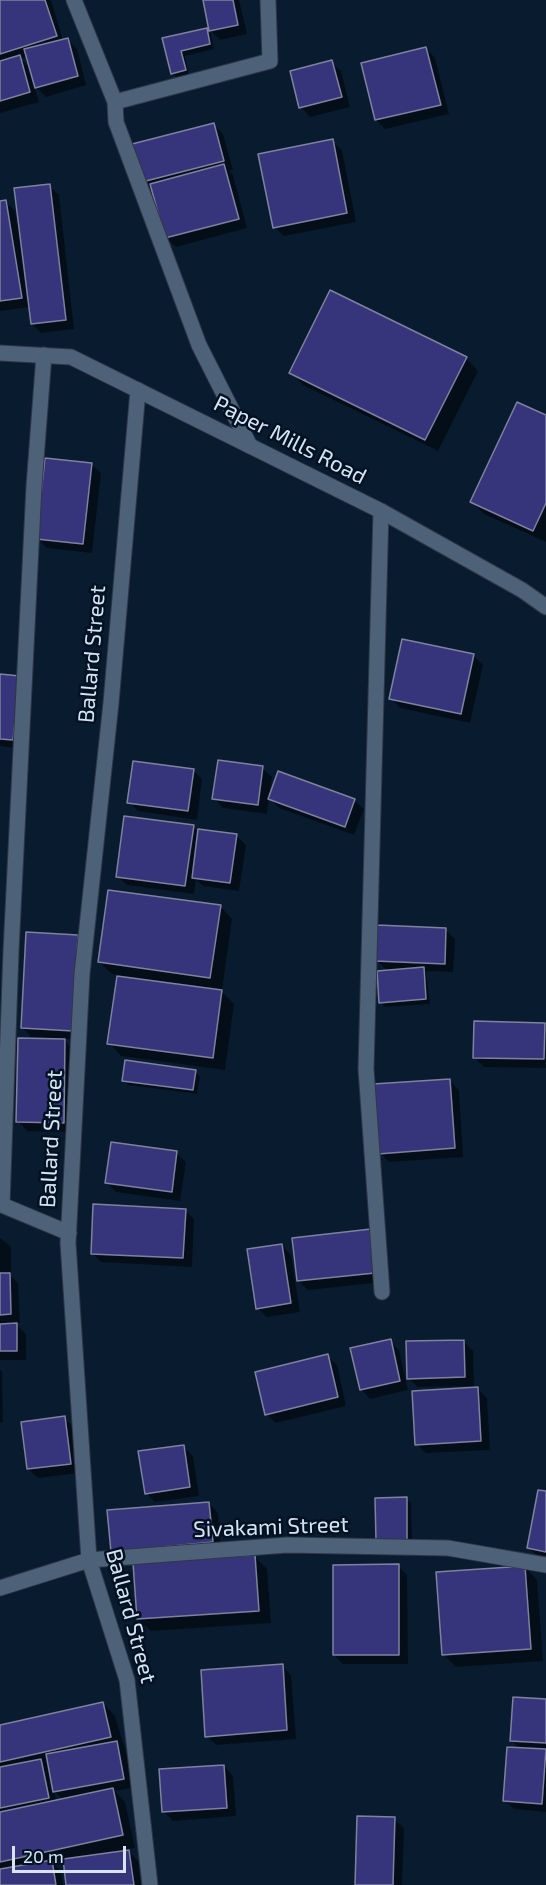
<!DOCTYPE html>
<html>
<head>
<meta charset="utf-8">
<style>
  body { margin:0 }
  #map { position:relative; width:546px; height:1885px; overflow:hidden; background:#091c2f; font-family:"Exo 2",sans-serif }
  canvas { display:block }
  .scale { position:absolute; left:12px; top:1846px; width:114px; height:27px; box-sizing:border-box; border:3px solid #d7e4f1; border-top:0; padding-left:8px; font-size:18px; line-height:21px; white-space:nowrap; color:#d7e4f1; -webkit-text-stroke:4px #021224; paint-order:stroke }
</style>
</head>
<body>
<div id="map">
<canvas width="546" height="1885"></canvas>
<div class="scale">20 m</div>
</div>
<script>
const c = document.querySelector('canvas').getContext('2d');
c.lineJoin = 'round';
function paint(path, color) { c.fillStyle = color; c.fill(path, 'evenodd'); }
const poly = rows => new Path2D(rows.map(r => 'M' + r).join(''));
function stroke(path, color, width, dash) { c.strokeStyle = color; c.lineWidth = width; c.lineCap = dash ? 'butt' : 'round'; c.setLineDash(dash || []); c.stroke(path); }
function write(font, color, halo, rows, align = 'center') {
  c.font = font + ' "Exo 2",sans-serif'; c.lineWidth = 5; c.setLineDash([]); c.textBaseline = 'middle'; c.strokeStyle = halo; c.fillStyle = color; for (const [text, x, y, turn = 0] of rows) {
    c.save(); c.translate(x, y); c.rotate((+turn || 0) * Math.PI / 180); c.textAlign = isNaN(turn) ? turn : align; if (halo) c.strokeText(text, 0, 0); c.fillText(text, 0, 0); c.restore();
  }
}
paint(poly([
  [0,0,51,0,63,40,67,39,77,49,86,85,46,97,34,85,39,102,0,113],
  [28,57,31,69,21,59],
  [204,0,239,0,247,34,220,40,211,31],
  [206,29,211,34,214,49,185,56,189,75,177,78,172,73,164,39],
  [426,48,435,58,449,114,385,129,376,120],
  [331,62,341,71,350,107,310,117,301,107],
  [214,125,223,134,233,170,229,171,233,175,247,228,176,247,166,238,152,191,143,181],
  [332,141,342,150,356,222,284,236,274,227],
  [49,186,59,195,74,329,41,333,32,324,30,307,0,311,0,203,6,202,15,211,17,223,20,222],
  [466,358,478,371,438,451,303,385,291,372],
  [546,417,546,542,484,514,472,502],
  [91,464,101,473,92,553,47,548,38,539],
  [403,640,474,656,483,665,470,723,400,708,391,698],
  [0,675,20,677,22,749,0,746],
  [262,768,272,777,269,798,354,800,364,809,354,835,279,808,269,798,267,814,223,808,214,798],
  [193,770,202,779,197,820,138,811,129,802],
  [193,827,199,833,237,836,246,845,239,891,203,886,196,880,194,894,127,885,117,876],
  [220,906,232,919,222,990,219,989,234,1004,225,1070,121,1056,109,1043,118,975,112,974,99,962],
  [445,930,455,939,453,972,426,971,430,1004,385,1007,380,1002,388,972,377,960],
  [77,937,87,946,82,1040,63,1039,74,1050,73,1132,27,1131,18,1121,44,1037,31,1037,22,1027],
  [545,1025,546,1068,484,1067,475,1058],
  [195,1072,200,1076,197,1094,128,1085,124,1080],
  [449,1080,459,1090,463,1157,389,1162,380,1153],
  [176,1153,186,1162,180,1201,116,1192,107,1183],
  [185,1210,194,1219,192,1267,101,1262,92,1253],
  [371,1231,384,1282,308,1290,298,1281],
  [0,1238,11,1247,11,1272,7,1272,18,1283,20,1323,15,1323,26,1334,26,1360,0,1360],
  [282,1245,291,1255,300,1312,267,1317,258,1308],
  [390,1341,399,1350,408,1390,370,1399,361,1389],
  [463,1341,473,1351,474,1389,477,1388,487,1398,490,1450,426,1453,416,1444,470,1386,418,1387,408,1378],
  [327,1356,337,1365,346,1406,276,1423,266,1414],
  [0,1370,2,1372,3,1422,0,1423],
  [64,1418,74,1427,79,1473,38,1478,28,1469],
  [183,1446,193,1456,199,1496,155,1502,146,1493],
  [546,1493,546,1559,538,1557,529,1548],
  [406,1498,411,1503,412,1544,382,1545],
  [209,1503,218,1513,221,1551,121,1560],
  [254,1556,267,1569,271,1623,151,1631,138,1619],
  [398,1566,407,1575,408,1664,343,1664,334,1655],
  [525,1567,537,1580,543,1661,456,1667,443,1654],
  [282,1666,291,1675,296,1739,216,1745,207,1736],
  [546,1701,546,1812,514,1809,504,1800,520,1749,511,1740],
  [103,1703,115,1716,126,1752,132,1788,115,1791,125,1802,135,1848,127,1849,138,1861,141,1885,68,1885,65,1863,55,1865,61,1871,63,1885,0,1885,0,1727],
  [55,1792,63,1800,56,1801],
  [224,1766,233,1776,236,1816,173,1821,163,1811],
  [394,1819,404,1828,402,1885,357,1885]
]), '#0007');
const building = poly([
  [0,0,45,0,57,36,0,54,0,0],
  [203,0,233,0,238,25,209,31,203,0],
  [207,28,210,44,181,51,186,70,171,74,162,38,207,28],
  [68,38,78,76,35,88,24,49,68,38],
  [426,47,441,105,375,120,361,63,426,47],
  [20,55,30,92,0,101,0,61,20,55],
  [332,60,342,97,299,108,290,71,332,60],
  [214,123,224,161,142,182,132,144,214,123],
  [333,139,347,213,273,228,258,154,333,139],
  [224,164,239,219,165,238,150,184,224,164],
  [50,184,66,320,31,324,14,188,50,184],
  [6,200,22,298,0,301,0,201,6,200],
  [330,290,467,357,425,440,289,373,330,290],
  [517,402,546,415,546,503,533,531,470,502,517,402],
  [45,458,92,463,83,544,36,539,45,458],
  [402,639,474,654,461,714,389,699,402,639],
  [0,674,20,676,13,740,0,739,0,674],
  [218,760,263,766,258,805,212,799,218,760],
  [133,761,194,769,188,811,127,803,133,761],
  [278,771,355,799,345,827,268,799,278,771],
  [124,816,194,825,185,886,116,877,124,816],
  [198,829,237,834,230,883,192,878,198,829],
  [108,890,221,905,210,978,98,962,108,890],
  [377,925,446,928,445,964,375,961,377,925],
  [26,932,78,935,73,1031,21,1028,26,932],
  [424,967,426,999,379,1003,377,971,424,967],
  [117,976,222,990,213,1058,107,1044,117,976],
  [474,1021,545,1023,544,1059,473,1058,474,1021],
  [18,1038,65,1039,64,1123,16,1122,18,1038],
  [125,1060,196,1070,193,1090,122,1081,125,1060],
  [450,1079,455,1148,378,1154,373,1084,450,1079],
  [111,1142,177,1151,172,1192,105,1183,111,1142],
  [93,1204,186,1209,183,1258,91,1254,93,1204],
  [371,1229,375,1273,297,1281,292,1238,371,1229],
  [282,1244,291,1303,256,1309,247,1249,282,1244],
  [0,1273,10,1273,11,1314,0,1315,0,1273],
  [17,1323,17,1351,0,1351,0,1324,17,1323],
  [391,1339,400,1381,360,1390,350,1348,391,1339],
  [464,1340,465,1377,407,1379,406,1341,464,1340],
  [328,1354,338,1397,265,1415,255,1372,328,1354],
  [478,1387,481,1441,415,1445,412,1391,478,1387],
  [65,1416,71,1464,27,1469,21,1422,65,1416],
  [184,1445,190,1487,145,1494,138,1451,184,1445],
  [538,1490,546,1491,546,1552,527,1548,538,1490],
  [407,1497,407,1540,376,1541,375,1498,407,1497],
  [209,1502,213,1542,111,1552,107,1510,209,1502],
  [255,1555,259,1611,137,1619,133,1563,255,1555],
  [399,1564,399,1655,333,1655,333,1565,399,1564],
  [525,1566,531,1649,442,1655,436,1572,525,1566],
  [283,1664,287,1730,205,1737,201,1670,283,1664],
  [513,1697,546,1699,546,1743,510,1741,513,1697],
  [103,1702,111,1737,0,1762,0,1725,103,1702],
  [117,1741,124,1779,53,1792,46,1754,117,1741],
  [507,1747,546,1749,542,1804,503,1801,507,1747],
  [41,1759,49,1798,0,1808,0,1767,41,1759],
  [224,1765,227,1808,162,1812,159,1769,224,1765],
  [113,1788,123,1835,0,1862,0,1812,113,1788],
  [357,1816,395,1817,393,1885,355,1885,357,1816],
  [129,1850,134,1885,66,1885,63,1859,129,1850],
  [52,1860,56,1885,0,1885,0,1869,52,1860]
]);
paint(building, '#36357b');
stroke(building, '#7f829f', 1.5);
const street = poly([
  [74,0,115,102,116,122,199,345,250,446],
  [115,102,270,61,268,0],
  [44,355,34,486,11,951,2,1205,69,1233],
  [138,390,111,703,82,974,68,1243,89,1560,127,1680,150,1885],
  [381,511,366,1069,382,1292],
  [0,1588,89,1560,287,1545,448,1548,546,1565]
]);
const secondary = poly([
  [0,353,71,357,381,511,522,590,546,607]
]);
stroke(street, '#2f3746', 17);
stroke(secondary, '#2f3746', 17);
stroke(street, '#4d6278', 15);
stroke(secondary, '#4d6278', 15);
write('22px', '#d7e4f1', '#021224', [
  ["Paper Mills Road",290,440,27],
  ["Ballard Street",92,654,-85],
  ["Ballard Street",51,1139,-87],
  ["Sivakami Street",271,1527,-2],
  ["Ballard Street",131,1616,75]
]);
</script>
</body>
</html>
